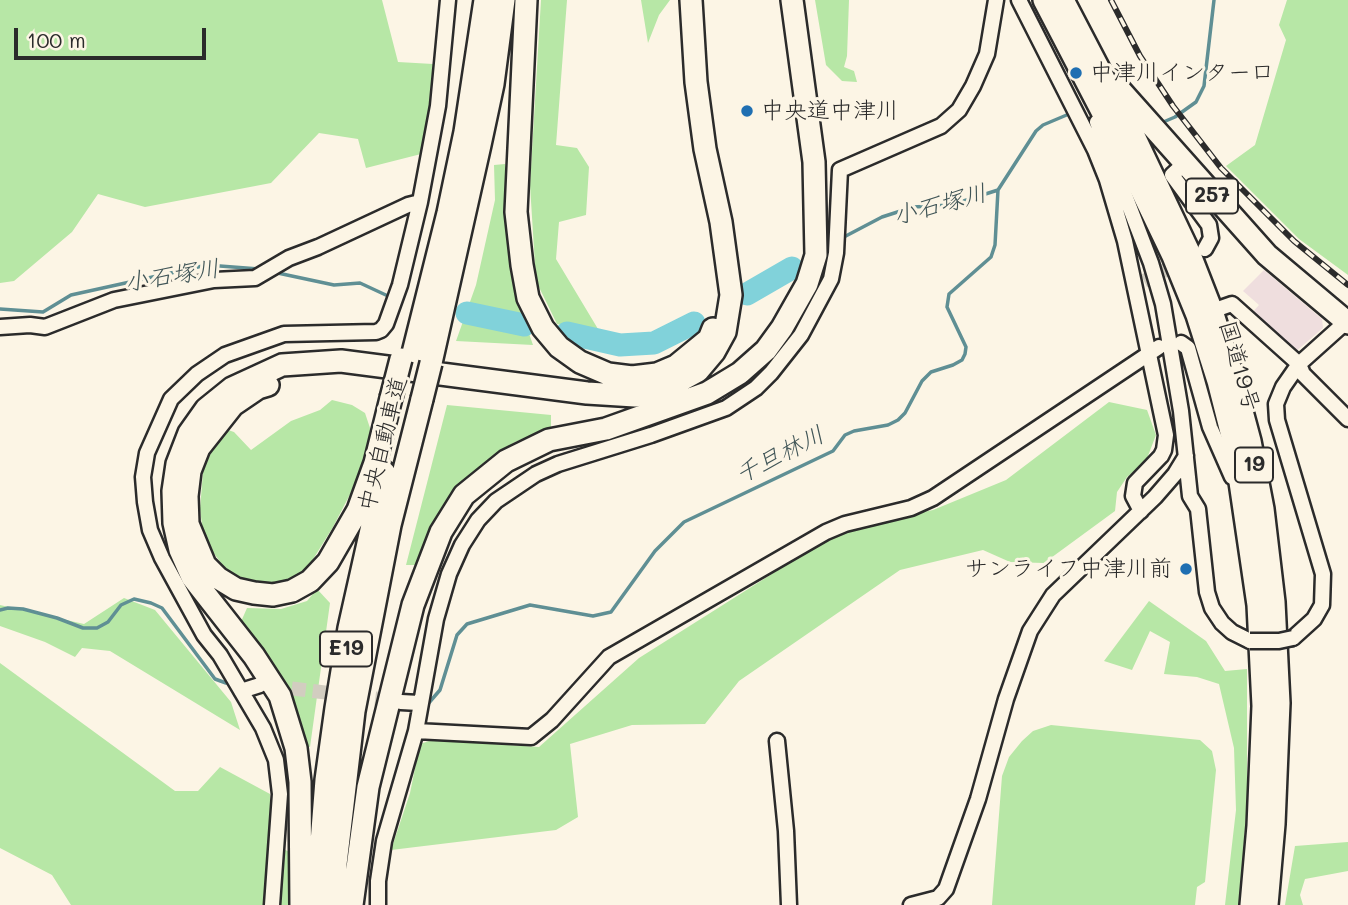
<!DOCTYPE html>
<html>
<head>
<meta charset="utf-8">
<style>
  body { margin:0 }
  #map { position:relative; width:1348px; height:905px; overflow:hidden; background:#fcf5e5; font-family:Mali,sans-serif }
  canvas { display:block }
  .scale { position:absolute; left:14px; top:28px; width:192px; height:32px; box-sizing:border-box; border:4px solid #2b2b2b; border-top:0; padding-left:9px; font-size:21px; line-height:24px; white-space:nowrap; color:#2b2b2b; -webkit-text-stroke:5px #fcf5e5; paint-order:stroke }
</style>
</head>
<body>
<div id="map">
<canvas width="1348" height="905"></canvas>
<div class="scale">100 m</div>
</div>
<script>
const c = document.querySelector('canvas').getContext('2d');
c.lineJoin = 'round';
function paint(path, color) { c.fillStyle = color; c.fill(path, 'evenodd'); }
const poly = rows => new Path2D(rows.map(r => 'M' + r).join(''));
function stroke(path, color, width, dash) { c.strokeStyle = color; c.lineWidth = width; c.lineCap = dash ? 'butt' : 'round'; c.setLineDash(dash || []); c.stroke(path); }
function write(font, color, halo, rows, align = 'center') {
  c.font = font + ' Mali,"Klee One",sans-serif'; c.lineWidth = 6; c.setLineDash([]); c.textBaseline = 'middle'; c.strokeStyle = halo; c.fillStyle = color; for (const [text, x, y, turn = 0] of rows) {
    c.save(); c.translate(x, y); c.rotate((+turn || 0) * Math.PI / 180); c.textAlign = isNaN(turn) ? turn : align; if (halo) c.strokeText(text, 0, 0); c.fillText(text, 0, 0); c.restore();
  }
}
paint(poly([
  [1264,270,1322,319,1323,328,1294,353,1251,314,1259,305,1243,291]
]), '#efdede');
paint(poly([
  [0,0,382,0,398,62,433,64,425,153,366,168,358,139,319,133,271,183,145,207,98,194,72,232,14,281,0,283],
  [541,0,567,0,556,145,577,148,589,167,586,215,559,222,556,259,601,334,557,324,536,281,530,185],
  [641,0,670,0,659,15,648,43],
  [815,0,849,0,847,56,844,67,854,71,857,82,842,81,826,65],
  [1287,0,1348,0,1348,275,1299,239,1226,166,1255,145,1286,40,1279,25],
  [505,164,507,238,517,299,533,345,456,341,476,285,495,200,494,165],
  [332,400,352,405,365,413,371,431,358,479,333,527,307,569,279,585,248,583,224,567,204,540,200,509,203,472,214,445,225,429,234,432,251,450,291,421,320,410],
  [1109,402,1147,410,1156,435,1146,461,1127,477,1117,492,1115,511,1044,563,1010,562,983,550,900,570,739,681,705,724,632,725,570,744,578,817,556,830,391,850,410,793,420,744,432,740,539,747,639,658,843,529,933,510,1006,480],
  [447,405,551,415,551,427,515,442,482,464,457,492,421,565,406,565],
  [317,589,330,603,310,747,304,745,298,714,279,676,240,624,247,608,281,609,307,601],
  [124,598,155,610,231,702,240,730,110,651,82,648,75,657,45,642,0,626,0,605,84,624],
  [1149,601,1206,641,1225,671,1247,669,1247,804,1239,905,1225,905,1236,810,1234,748,1219,684,1197,677,1164,674,1170,642,1150,631,1132,670,1104,661],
  [0,663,175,791,198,791,220,767,270,794,270,843,292,853,293,905,71,905,52,875,0,848],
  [1051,725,1200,740,1212,751,1216,770,1205,882,1197,887,1195,905,992,905,1002,776,1009,757,1022,741,1033,731],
  [1348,842,1348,871,1305,879,1300,895,1303,905,1285,905,1295,846]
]), '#b7e7a6');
stroke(poly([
  [1161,123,1175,117,1196,102,1204,86,1214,0],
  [842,238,882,217,913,207,951,205,998,190],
  [273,272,334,285,360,283,388,296],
  [0,309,43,312,71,295,207,265,259,269],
  [0,610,8,608,23,609,57,618,83,628,97,628,108,622,121,605,134,599,151,603,162,608,215,679,226,683],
  [427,705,440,690,457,635,467,624,530,605,593,616,611,612,655,551,684,522,833,451,845,435,854,431,888,425,898,420,905,413,922,381,931,372,953,365,962,360,965,354,966,347,947,307,949,294,991,257,995,245,998,190,1036,131,1043,125,1069,114]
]), '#5f8f94', 3.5);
stroke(poly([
  [747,294,792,268],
  [467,313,524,325],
  [567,333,620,345,654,343,694,323]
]), '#81d2da', 23);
stroke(poly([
  [1144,281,1183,261],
  [271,686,396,701]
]), '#d2cdc0', 14, [14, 7]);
const minor = poly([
  [1019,0,1095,150,1107,180,1125,241,1166,435,1164,450,1161,456,1135,483,1133,496,1141,511],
  [1097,122,1151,263,1163,304,1181,411,1190,496,1198,509,1207,592,1212,608,1222,623,1232,632,1250,641],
  [1184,164,1172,175,1209,225,1211,238,1205,249],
  [1212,311,1232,304,1299,364,1303,374,1348,419],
  [0,327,30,325,45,327,114,300,214,280,255,278,289,258,318,247,408,205,420,202],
  [1181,343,1188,348,1210,427,1232,477],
  [1293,638,1314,619,1322,605,1323,574,1277,420,1276,404,1283,387,1299,364,1348,320],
  [241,691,260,685],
  [401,702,419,703],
  [416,731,531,737,552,720,609,657,826,532,845,524,911,508,933,498,1159,347],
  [777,741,786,831,789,905],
  [272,905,280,794,276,760,263,728,220,655,204,635,162,558,150,530,145,502,143,477,147,453,171,399,197,374,225,355,284,334,376,332,381,330,386,324,400,285,420,202,438,106,448,0],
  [378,905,378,881,384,841,416,731,436,619,449,574,462,545,478,520,496,501,536,474,558,464,651,435,726,408,756,388,771,373,801,335,831,279,836,253,840,170,941,126,959,110,973,86,987,54,996,0],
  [911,905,938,898,946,889,978,799,1006,699,1030,631,1053,595,1155,497,1175,474,1186,456]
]);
const highway = poly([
  [526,0,516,212,522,265,528,298,543,328,559,347,580,362,608,374,632,377,657,374,676,366,709,339,713,329],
  [1044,0,1123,152,1173,256,1197,315,1218,381,1235,448,1258,605,1263,706,1258,826,1251,905],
  [1063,0,1135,138,1189,252,1212,311,1232,374,1250,441,1263,509,1274,602,1279,703,1274,824,1267,905],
  [1120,90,1267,255,1348,323],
  [411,361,448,213,465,132,485,0],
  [431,363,480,145,493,84,504,0],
  [268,385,258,388,233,405,199,448,190,471,187,496,188,524,205,565,218,578,236,589,254,593,273,595,292,591,310,581,328,562,358,510,375,463,391,398],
  [301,905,300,782,296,748,280,696,254,656,192,577,180,550,174,523,173,491,177,464,189,433,206,409,232,388,282,365,341,361,587,393,635,396,665,389,698,371,714,352,725,332,731,295,721,222,705,149,696,82,691,0],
  [316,905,326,780,336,708,349,628,384,472],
  [334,905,336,864,354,711,390,525,422,399],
  [352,905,368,787,413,605,441,532,464,495,506,461,549,440,606,429,707,393,740,373,766,350,782,328,807,284,816,255,814,162,792,0]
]);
stroke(minor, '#2b2b2b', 19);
stroke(highway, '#2b2b2b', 26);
stroke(minor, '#fcf5e5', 14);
stroke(highway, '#fcf5e5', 21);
const rail = poly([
  [1111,0,1140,56,1173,106,1221,168,1294,241,1348,285]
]);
stroke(rail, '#2b2b2b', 6);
stroke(rail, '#fcf5e5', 3.5, [10]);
const minorBridge = poly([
  [1250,641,1279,641,1293,638]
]);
const highwayBridge = poly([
  [391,398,401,359],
  [422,399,431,363]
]);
stroke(minorBridge, '#2b2b2b', 19, []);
stroke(highwayBridge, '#2b2b2b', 26, []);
stroke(minorBridge, '#fcf5e5', 14);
stroke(highwayBridge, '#fcf5e5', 21);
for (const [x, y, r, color] of [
  [1076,73,7,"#1f6fb2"],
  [747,111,7,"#1f6fb2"],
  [1186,569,7,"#1f6fb2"]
]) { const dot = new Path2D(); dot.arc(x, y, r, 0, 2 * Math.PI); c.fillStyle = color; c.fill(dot); stroke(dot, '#fcf5e5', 2.5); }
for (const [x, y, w] of [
  [1212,196,52],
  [1254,465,38],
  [346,649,52]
]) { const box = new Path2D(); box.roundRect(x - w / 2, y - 17.5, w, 35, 5); c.fillStyle = '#fcf5e5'; c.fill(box); stroke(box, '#2b2b2b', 2); }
write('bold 21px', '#2b2b2b', null, [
  ["257",1212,196],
  ["19",1254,465],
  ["E19",346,649]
]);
write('23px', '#2b2b2b', '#fcf5e5', [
  ["中津川インター口",1090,73],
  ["中央道中津川",761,111],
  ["サンライフ中津川前",1172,569,"right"]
], 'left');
write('23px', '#2b2b2b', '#fcf5e5', [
  ["国道19号",1239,366,74],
  ["中央自動車道",383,444,-76]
]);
write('italic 24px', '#405557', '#fcf5e5', [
  ["小石塚川",940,205,-15],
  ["小石塚川",172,276,-9],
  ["千旦林川",780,455,-27]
]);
</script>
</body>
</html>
